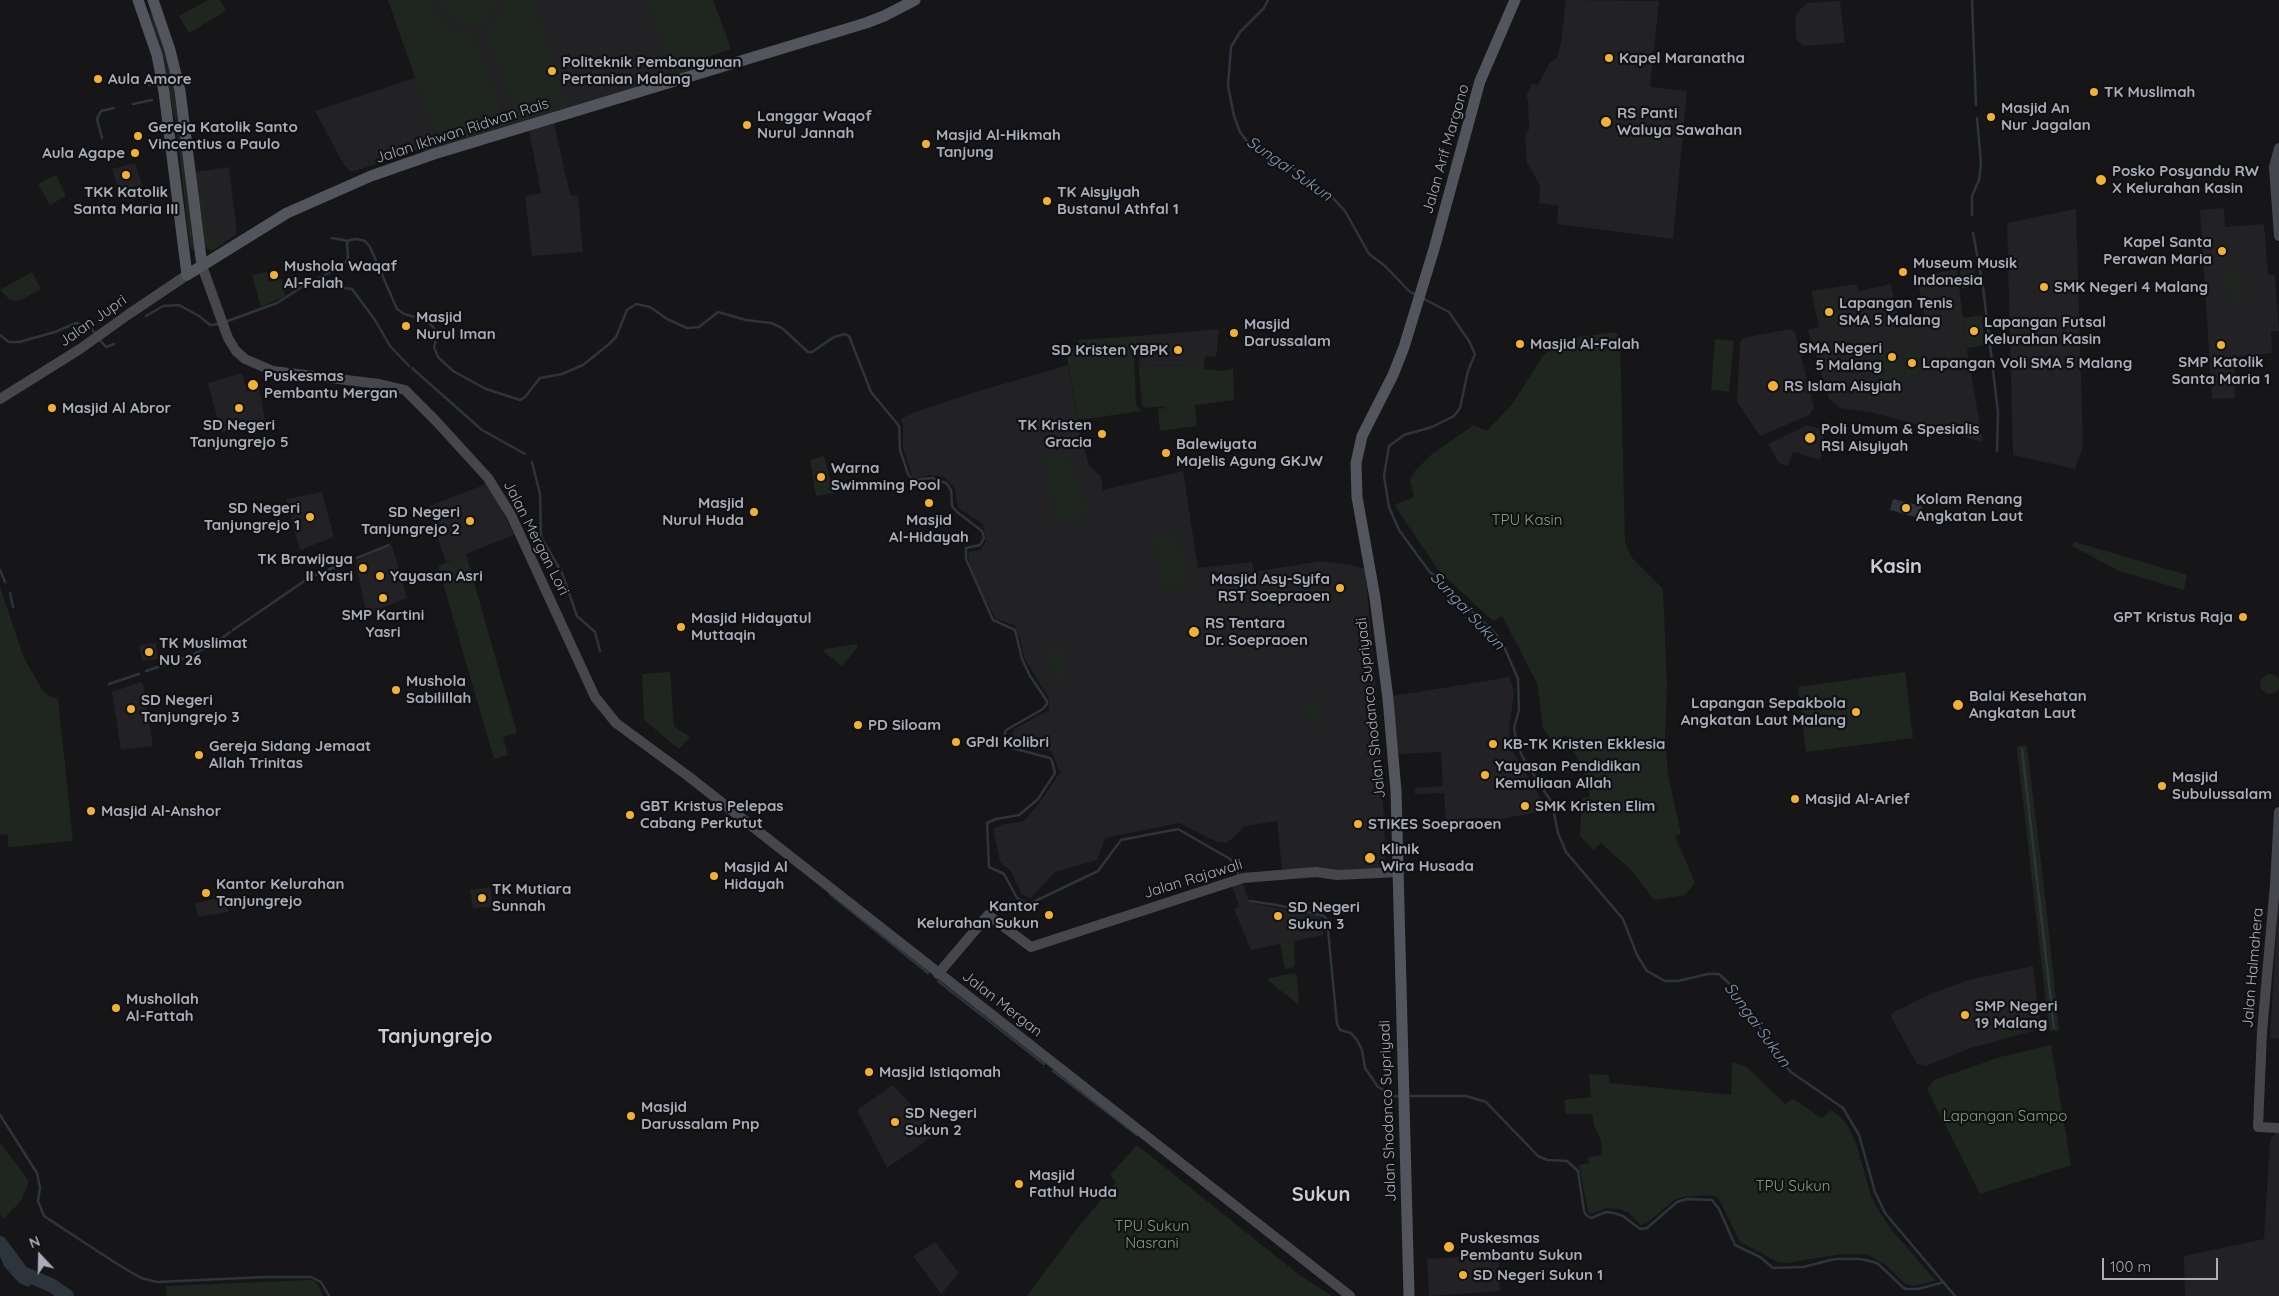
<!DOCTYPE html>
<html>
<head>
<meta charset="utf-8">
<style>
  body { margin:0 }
  #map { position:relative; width:2279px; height:1296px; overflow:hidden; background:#161618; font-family:Quicksand,sans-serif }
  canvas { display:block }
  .north { position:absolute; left:15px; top:1231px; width:50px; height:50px; -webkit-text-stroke:4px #111113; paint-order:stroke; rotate:339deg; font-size:14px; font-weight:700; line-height:20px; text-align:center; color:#a8adb8 }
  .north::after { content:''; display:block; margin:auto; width:18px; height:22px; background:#a8adb8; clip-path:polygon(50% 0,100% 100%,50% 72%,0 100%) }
  .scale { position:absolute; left:2102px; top:1258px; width:116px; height:22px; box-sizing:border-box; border:2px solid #a8adb8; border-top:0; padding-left:6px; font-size:15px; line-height:18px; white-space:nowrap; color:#a8adb8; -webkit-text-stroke:4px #111113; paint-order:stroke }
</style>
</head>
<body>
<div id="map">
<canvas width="2279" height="1296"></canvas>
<div class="north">N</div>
<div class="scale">100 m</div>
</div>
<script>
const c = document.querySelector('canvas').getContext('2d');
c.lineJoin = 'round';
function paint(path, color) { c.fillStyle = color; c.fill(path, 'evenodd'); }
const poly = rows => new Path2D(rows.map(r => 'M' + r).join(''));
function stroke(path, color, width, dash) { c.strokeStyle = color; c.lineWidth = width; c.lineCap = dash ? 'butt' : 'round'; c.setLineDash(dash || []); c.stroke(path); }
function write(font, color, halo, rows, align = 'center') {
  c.font = font + ' Quicksand,sans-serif'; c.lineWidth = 4.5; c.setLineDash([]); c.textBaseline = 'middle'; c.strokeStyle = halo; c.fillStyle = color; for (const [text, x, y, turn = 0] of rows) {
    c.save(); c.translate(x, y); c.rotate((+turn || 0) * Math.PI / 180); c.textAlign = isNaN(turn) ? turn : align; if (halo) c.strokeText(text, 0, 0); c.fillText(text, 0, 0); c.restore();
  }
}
paint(poly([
  [388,0,713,0,731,49,709,56,711,65,440,147,438,143,352,172,344,165,315,111,415,78],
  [1566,0,1659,1,1650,87,1687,91,1673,239,1557,224,1558,206,1539,203,1540,185,1527,163,1525,135,1529,129,1528,101,1526,97,1532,83,1538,85,1550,62,1557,58,1561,43],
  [1840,1,1845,43,1803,46,1796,39,1795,17,1799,11,1807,3],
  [554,123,570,195,578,196,583,252,532,256,525,196,541,193,529,131],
  [135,163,143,188,120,193,112,169],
  [229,167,237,234,214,250,210,250,205,245,195,172],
  [2224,208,2225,227,2264,224,2268,275,2275,275,2279,331,2271,332,2272,353,2234,357,2235,398,2212,399,2200,210],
  [2076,209,2083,446,2075,469,2013,455,2007,223],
  [1957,269,1967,350,1983,442,1870,412,1840,408,1829,399,1808,330,1819,327,1811,291,1857,284,1858,291,1891,284,1899,324,1925,319,1917,277],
  [1219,329,1216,357,1205,356,1204,365,1140,366,1138,336],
  [1790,329,1795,332,1814,408,1809,415,1760,436,1737,402,1740,343,1743,338],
  [1068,365,1079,429,1089,466,1101,476,1103,490,1183,471,1198,568,1252,562,1254,572,1320,561,1352,565,1365,569,1380,735,1386,868,1335,871,1282,869,1277,821,1245,826,1227,843,1217,842,1179,823,1105,838,1097,860,1055,872,1030,899,1021,893,1011,871,1000,862,993,829,1004,824,1024,821,1038,805,1060,772,1051,751,1018,746,1010,737,1014,729,1049,710,1049,698,1024,658,1020,638,1014,625,996,619,976,581,969,561,968,552,981,550,986,541,983,524,958,508,955,489,944,477,930,475,913,479,903,448,903,423,900,420,912,413,969,394],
  [242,373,247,391,259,388,266,426,221,432,208,383],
  [1807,425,1821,429,1824,441,1820,460,1793,452,1788,466,1779,463,1768,444],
  [486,484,492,490,514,535,446,562,427,507],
  [322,492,334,537,300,550,286,499],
  [392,545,407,598,370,613,366,611,356,566,358,560],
  [156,643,158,659,142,661,139,645],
  [1510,677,1514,693,1509,728,1511,749,1543,802,1545,811,1501,819,1474,818,1446,821,1444,793,1415,794,1414,788,1443,786,1441,752,1398,754,1393,696],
  [140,682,143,684,153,746,121,750,112,692],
  [1243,883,1248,899,1253,903,1322,917,1324,935,1251,950,1234,909,1239,906,1232,886],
  [490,887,493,906,473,909,470,890],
  [2279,893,2279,1039,2270,1038],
  [226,897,229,912,198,917,195,903],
  [2033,966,2040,1023,2033,1031,1971,1048,1926,1066,1917,1064,1891,1017,1892,1013,1933,993,1968,980],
  [893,1085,937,1133,887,1168,857,1110],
  [2276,1133,2279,1133,2279,1296,2185,1296,2184,1256,2264,1239,2270,1140],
  [935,1242,959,1273,941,1294,913,1256],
  [1498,1255,1500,1291,1429,1296,1427,1259]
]), '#222225');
paint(poly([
  [208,0,220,0,226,11,189,33,179,16],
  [388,0,435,0,437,12,447,26,457,32,473,33,507,127,425,152,422,148,438,142],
  [442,0,496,0,496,5,488,21,480,26,462,28,447,18,443,11],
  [502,0,532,0,568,106,518,122,485,29,499,17],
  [647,0,713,0,731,49,709,56,711,65,673,76],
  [152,10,170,62,179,122,177,123,174,118,165,64,149,14],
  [177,134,181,134,195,250,194,251,190,247],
  [56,175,66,196,50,205,38,184],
  [198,193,201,194,204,201,208,233,213,237,223,238,225,242,214,250,207,249,205,245],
  [1973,264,1977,286,1962,288,1959,266],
  [2242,270,2244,301,2229,302,2226,271],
  [32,272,41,289,18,301,10,300,0,290],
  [267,272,269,282,282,279,285,296,261,307,252,275],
  [1833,296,1839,323,1825,326,1819,300],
  [1982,315,1985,345,1967,348,1963,318],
  [1616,332,1620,337,1625,542,1631,557,1663,589,1667,686,1665,736,1668,774,1681,834,1675,836,1695,883,1685,895,1654,900,1632,871,1601,843,1593,850,1580,836,1582,798,1590,797,1585,775,1566,735,1553,743,1543,728,1537,683,1502,616,1493,621,1439,571,1394,505,1414,497,1410,480,1415,471,1432,454,1474,425,1487,431,1513,403,1542,357,1553,345,1568,342,1570,338],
  [1138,336,1139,353,1134,354,1136,405,1142,411,1078,420,1066,352,1073,350,1073,347,1079,346,1078,340],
  [1715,339,1734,341,1729,392,1711,390],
  [1916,349,1919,375,1907,377,1904,351],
  [1899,350,1904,384,1886,386,1881,352],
  [1138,359,1140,366,1204,365,1204,369,1222,371,1233,369,1234,400,1195,405,1197,426,1160,431,1158,409,1165,408,1164,406,1145,408,1142,405],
  [1063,453,1067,455,1087,511,1080,519,1068,523,1055,519,1044,461,1049,456],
  [824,456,834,493,816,496,810,460],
  [1177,530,1188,585,1167,591,1164,587,1152,536],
  [2075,542,2187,575,2184,590,2119,571,2072,546],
  [466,554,517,733,503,737,508,755,494,759,438,566],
  [0,587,24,658,43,691,51,697,58,699,73,841,8,847,8,834,0,835],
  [857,644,858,647,842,666,824,652,825,649],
  [1062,648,1068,676,1054,679,1047,651],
  [670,672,674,726,690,737,679,749,644,720,642,674],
  [1905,672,1913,738,1806,752,1798,687],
  '2260 684a10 10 0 1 1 20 0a10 10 0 1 1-20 0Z',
  [1320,702,1325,723,1310,726,1305,705],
  [2026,745,2027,747,2045,895,2059,1031,2050,1031,2049,1029,2017,749,2018,746],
  [1294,941,1295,965,1292,968,1285,969,1280,944],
  [1294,973,1297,975,1299,1005,1266,979],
  [2019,1021,2022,1032,1996,1038,1993,1028],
  [2051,1045,2071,1165,1980,1194,1927,1089,1934,1080,2000,1057],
  [1732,1062,1747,1067,1785,1104,1793,1099,1822,1118,1831,1110,1840,1117,1848,1126,1856,1143,1871,1196,1878,1209,1891,1229,1936,1281,1913,1286,1904,1283,1886,1265,1867,1254,1841,1254,1788,1263,1778,1262,1740,1242,1721,1203,1717,1197,1709,1195,1683,1197,1674,1200,1647,1223,1641,1225,1629,1213,1619,1209,1607,1208,1592,1214,1588,1212,1579,1165,1589,1163,1588,1157,1602,1155,1601,1141,1594,1125,1592,1114,1566,1114,1564,1100,1591,1097,1589,1074,1609,1075,1609,1083,1731,1095],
  [0,1142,29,1181,21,1201,3,1219,0,1215],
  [1137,1145,1298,1274,1332,1296,1027,1296,1075,1231,1116,1182,1110,1175],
  [312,1280,317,1283,323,1296,167,1296,166,1286]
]), '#1e261f');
paint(poly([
  [1893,499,1922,506,1919,518,1890,510],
  [0,1235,23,1265,38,1274,29,1287,19,1283,4,1266,0,1256]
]), '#2c353c');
stroke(poly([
  [1268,0,1264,8,1240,32,1231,47,1228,86,1234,116,1240,132,1249,144,1288,164,1329,194,1345,211,1369,254,1385,266,1409,291,1417,296],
  [1972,0,1976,105],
  [149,85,159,83],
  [133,104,152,100],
  [102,138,97,119,101,111,114,108],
  [1972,215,1972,196,1979,180,1981,163,1977,118],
  [1973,233,1983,287,1998,412,1997,451],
  [332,238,348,241],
  [313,284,352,289,375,320,390,346,409,366],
  [1422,298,1449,312,1469,341,1475,354,1468,371,1460,408,1454,416,1432,427,1404,435,1389,446,1384,476,1389,507,1399,530,1429,571,1494,632,1503,644,1518,679,1519,710,1514,728,1516,739,1522,756,1552,803,1558,833,1566,852,1623,919,1637,955,1647,971,1665,981,1678,981,1708,974,1719,974,1734,988,1746,1005,1778,1058,1791,1072,1843,1108,1859,1135,1875,1192,1885,1213,1955,1296],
  [146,316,163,306,179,305,199,316,210,325,220,324],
  [225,322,277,303,300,288,342,266,348,259,347,243,349,240,357,239,365,241,370,247,397,309,404,314,426,320,433,327,438,334,434,347,438,357,453,371,486,389,520,400,525,397,540,378,562,374,583,365,608,345,616,337,627,310,636,304,650,307,667,319,687,328,699,327,718,312,746,320,771,323,782,328,808,352,812,352,834,337,845,334,849,336,871,392,899,426,900,450,908,474,913,480,932,478,946,483,951,490,952,506,957,512,982,531,984,538,980,545,966,548,966,559,993,620,1015,630,1022,659,1030,676,1047,701,1047,704,1043,709,1006,730,1004,737,1012,748,1050,758,1052,761,1055,773,1038,799,1019,815,996,819,987,823,989,867,1004,874,1017,898,1029,904,1098,871,1121,840,1178,829,1230,859,1238,873],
  [0,335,9,342,19,342,55,332,76,323,89,326,96,334],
  [99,339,106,347,114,344],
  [412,368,482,430,525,454],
  [532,462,540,494,541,537,562,573,577,616,595,632,600,651],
  [357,558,389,545],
  [0,570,5,582],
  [10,593,13,607],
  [233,630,310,577,350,561],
  [222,638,230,632],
  [194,654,218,641],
  [146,671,190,656],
  [109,684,139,674],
  [2022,749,2054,1028],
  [830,894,928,973],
  [1250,901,1277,905,1324,916,1327,920,1337,1024,1340,1030,1351,1033,1357,1040,1362,1050,1365,1068,1378,1087,1394,1096,1400,1096],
  [938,981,1044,1064],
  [1053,1071,1137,1135],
  [1408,1096,1466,1096,1486,1102,1538,1156,1547,1160,1567,1161,1578,1171,1584,1211,1586,1215,1591,1218,1606,1212,1614,1213,1623,1216,1640,1229,1647,1228,1677,1202,1687,1199,1712,1200,1719,1209,1735,1245,1760,1257,1773,1268,1803,1267,1835,1259,1861,1259,1877,1263,1905,1289,1918,1289,1944,1282],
  [0,1115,37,1173,40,1188,38,1201,44,1216,114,1262,141,1278,157,1282,265,1277,311,1277,321,1282,329,1296]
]), '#2c353c', 2.5);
stroke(poly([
  [0,1243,22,1273,51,1285,67,1296]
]), '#2c353c', 14);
stroke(poly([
  [2279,148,2274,167,2279,236],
  [202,266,228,338,236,351,245,359,273,371,379,384,405,390,436,421,488,478,511,515,595,697,616,723,688,776,1350,1296],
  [0,399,80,349,129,314,187,275],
  [2279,812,2275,885,2262,1032,2258,1127,2279,1128],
  [938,974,988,915,1031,947,1243,878,1316,872,1337,875,1399,872]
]), '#45474d', 10);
stroke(poly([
  [138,0,157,55,164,92,187,275,287,213,371,176,434,154,866,23,884,16,915,0],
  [153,0,170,50,180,91,202,266],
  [1409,1296,1396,791,1388,699,1375,598,1357,497,1356,463,1362,436,1393,375,1404,347,1434,249,1480,81,1515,0]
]), '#53555c', 11);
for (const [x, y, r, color] of [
  [1609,58,5,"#f2b134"],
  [552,71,5,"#f2b134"],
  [98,79,5,"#f2b134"],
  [2094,92,5,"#f2b134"],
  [1991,117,5,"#f2b134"],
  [1606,122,6,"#f2b134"],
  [747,125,5,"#f2b134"],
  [138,136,5,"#f2b134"],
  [926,144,5,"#f2b134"],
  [135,153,5,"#f2b134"],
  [126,175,5,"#f2b134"],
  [2101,180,6,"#f2b134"],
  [1047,201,5,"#f2b134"],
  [2222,251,5,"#f2b134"],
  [1903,272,5,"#f2b134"],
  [274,275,5,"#f2b134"],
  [2044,287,5,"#f2b134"],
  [1829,312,5,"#f2b134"],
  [406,326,5,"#f2b134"],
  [1974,331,5,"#f2b134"],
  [1234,333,5,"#f2b134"],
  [1520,344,5,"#f2b134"],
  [2221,345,5,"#f2b134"],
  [1178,350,5,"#f2b134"],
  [1892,357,5,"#f2b134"],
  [1912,363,5,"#f2b134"],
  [253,385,6,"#f2b134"],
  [1773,386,6,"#f2b134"],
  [52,408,5,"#f2b134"],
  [239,408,5,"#f2b134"],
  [1102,434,5,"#f2b134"],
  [1810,438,6,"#f2b134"],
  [1166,453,5,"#f2b134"],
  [821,477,5,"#f2b134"],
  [929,503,5,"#f2b134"],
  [1906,508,5,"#f2b134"],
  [754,512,5,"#f2b134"],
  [310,517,5,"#f2b134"],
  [470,521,5,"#f2b134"],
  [363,568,5,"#f2b134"],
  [380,576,5,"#f2b134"],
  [1340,588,5,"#f2b134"],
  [383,598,5,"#f2b134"],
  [2243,617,5,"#f2b134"],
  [681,627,5,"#f2b134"],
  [1194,632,6,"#f2b134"],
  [149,652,5,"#f2b134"],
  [396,690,5,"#f2b134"],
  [1958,705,6,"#f2b134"],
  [131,709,5,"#f2b134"],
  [1856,712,5,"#f2b134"],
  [858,725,5,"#f2b134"],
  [956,742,5,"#f2b134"],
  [1493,744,5,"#f2b134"],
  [199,755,5,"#f2b134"],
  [1485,775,5,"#f2b134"],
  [2162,786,5,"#f2b134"],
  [1795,799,5,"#f2b134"],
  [1525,806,5,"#f2b134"],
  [91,811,5,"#f2b134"],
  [630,815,5,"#f2b134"],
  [1358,824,5,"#f2b134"],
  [1370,858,6,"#f2b134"],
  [714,876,5,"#f2b134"],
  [206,893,5,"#f2b134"],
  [482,898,5,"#f2b134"],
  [1049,915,5,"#f2b134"],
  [1278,916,5,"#f2b134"],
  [116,1008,5,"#f2b134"],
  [1965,1015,5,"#f2b134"],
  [869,1072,5,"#f2b134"],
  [631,1116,5,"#f2b134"],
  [895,1122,5,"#f2b134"],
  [1019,1184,5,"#f2b134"],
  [1449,1247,6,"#f2b134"],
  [1463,1275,5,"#f2b134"]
]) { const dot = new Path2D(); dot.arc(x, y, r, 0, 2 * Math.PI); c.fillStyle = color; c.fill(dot); stroke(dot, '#111113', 2); }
write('bold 15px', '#a8adb8', '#111113', [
  ["Kapel Maranatha",1619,58],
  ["Politeknik Pembangunan",562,62],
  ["Pertanian Malang",562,79],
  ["Aula Amore",108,79],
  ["TK Muslimah",2104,92],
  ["Masjid An",2001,108],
  ["Nur Jagalan",2001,125],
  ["RS Panti",1617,113],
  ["Waluya Sawahan",1617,130],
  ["Langgar Waqof",757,116],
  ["Nurul Jannah",757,133],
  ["Gereja Katolik Santo",148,127],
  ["Vincentius a Paulo",148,144],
  ["Masjid Al-Hikmah",936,135],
  ["Tanjung",936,152],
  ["Aula Agape",125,153,"right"],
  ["Posko Posyandu RW",2112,171],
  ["X Kelurahan Kasin",2112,188],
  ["TKK Katolik",126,192,"center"],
  ["Santa Maria III",126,209,"center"],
  ["TK Aisyiyah",1057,192],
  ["Bustanul Athfal 1",1057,209],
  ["Kapel Santa",2212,242,"right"],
  ["Perawan Maria",2212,259,"right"],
  ["Museum Musik",1913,263],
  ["Indonesia",1913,280],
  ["Mushola Waqaf",284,266],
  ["Al-Falah",284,283],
  ["SMK Negeri 4 Malang",2054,287],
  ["Lapangan Tenis",1839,303],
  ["SMA 5 Malang",1839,320],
  ["Masjid",416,317],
  ["Nurul Iman",416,334],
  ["Lapangan Futsal",1984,322],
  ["Kelurahan Kasin",1984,339],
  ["Masjid",1244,324],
  ["Darussalam",1244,341],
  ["Masjid Al-Falah",1530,344],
  ["SMA Negeri",1882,348,"right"],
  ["5 Malang",1882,365,"right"],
  ["SD Kristen YBPK",1168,350,"right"],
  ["SMP Katolik",2221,362,"center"],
  ["Santa Maria 1",2221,379,"center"],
  ["Lapangan Voli SMA 5 Malang",1922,363],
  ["Puskesmas",264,376],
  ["Pembantu Mergan",264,393],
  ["RS Islam Aisyiah",1784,386],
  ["Masjid Al Abror",62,408],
  ["SD Negeri",239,425,"center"],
  ["Tanjungrejo 5",239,442,"center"],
  ["TK Kristen",1092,425,"right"],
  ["Gracia",1092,442,"right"],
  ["Poli Umum & Spesialis",1821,429],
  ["RSI Aisyiyah",1821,446],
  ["Balewiyata",1176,444],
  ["Majelis Agung GKJW",1176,461],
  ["Warna",831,468],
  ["Swimming Pool",831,485],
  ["Kolam Renang",1916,499],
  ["Angkatan Laut",1916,516],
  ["Masjid",744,503,"right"],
  ["Nurul Huda",744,520,"right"],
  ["SD Negeri",300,508,"right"],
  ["Tanjungrejo 1",300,525,"right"],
  ["SD Negeri",460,512,"right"],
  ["Tanjungrejo 2",460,529,"right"],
  ["Masjid",929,520,"center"],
  ["Al-Hidayah",929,537,"center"],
  ["TK Brawijaya",353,559,"right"],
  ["II Yasri",353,576,"right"],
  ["Yayasan Asri",390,576],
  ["Masjid Asy-Syifa",1330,579,"right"],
  ["RST Soepraoen",1330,596,"right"],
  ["SMP Kartini",383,615,"center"],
  ["Yasri",383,632,"center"],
  ["GPT Kristus Raja",2233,617,"right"],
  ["Masjid Hidayatul",691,618],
  ["Muttaqin",691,635],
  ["RS Tentara",1205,623],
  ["Dr. Soepraoen",1205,640],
  ["TK Muslimat",159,643],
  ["NU 26",159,660],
  ["Mushola",406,681],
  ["Sabilillah",406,698],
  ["Balai Kesehatan",1969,696],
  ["Angkatan Laut",1969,713],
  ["SD Negeri",141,700],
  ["Tanjungrejo 3",141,717],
  ["Lapangan Sepakbola",1846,703,"right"],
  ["Angkatan Laut Malang",1846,720,"right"],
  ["PD Siloam",868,725],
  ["GPdI Kolibri",966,742],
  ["KB-TK Kristen Ekklesia",1503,744],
  ["Gereja Sidang Jemaat",209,746],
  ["Allah Trinitas",209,763],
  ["Yayasan Pendidikan",1495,766],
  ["Kemuliaan Allah",1495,783],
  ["Masjid",2172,777],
  ["Subulussalam",2172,794],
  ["Masjid Al-Arief",1805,799],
  ["GBT Kristus Pelepas",640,806],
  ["Cabang Perkutut",640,823],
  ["SMK Kristen Elim",1535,806],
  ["Masjid Al-Anshor",101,811],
  ["STIKES Soepraoen",1368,824],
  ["Klinik",1381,849],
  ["Wira Husada",1381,866],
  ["Masjid Al",724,867],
  ["Hidayah",724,884],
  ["Kantor Kelurahan",216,884],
  ["Tanjungrejo",216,901],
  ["TK Mutiara",492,889],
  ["Sunnah",492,906],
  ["Kantor",1039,906,"right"],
  ["Kelurahan Sukun",1039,923,"right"],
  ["SD Negeri",1288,907],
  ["Sukun 3",1288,924],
  ["Mushollah",126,999],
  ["Al-Fattah",126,1016],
  ["SMP Negeri",1975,1006],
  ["19 Malang",1975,1023],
  ["Masjid Istiqomah",879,1072],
  ["Masjid",641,1107],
  ["Darussalam Pnp",641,1124],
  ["SD Negeri",905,1113],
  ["Sukun 2",905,1130],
  ["Masjid",1029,1175],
  ["Fathul Huda",1029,1192],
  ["Puskesmas",1460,1238],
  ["Pembantu Sukun",1460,1255],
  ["SD Negeri Sukun 1",1473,1275]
], 'left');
write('15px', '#a8adb8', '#111113', [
  ["Jalan Ikhwan Ridwan Rais",462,131,-18],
  ["Jalan Arif Margono",1446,149,-74],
  ["Jalan Jupri",93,321,-35],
  ["Jalan Mergan Lori",536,538,63],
  ["Jalan Shodanco Supriyadi",1371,708,-96],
  ["Jalan Rajawali",1193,879,-17],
  ["Jalan Halmahera",2253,968,-85],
  ["Jalan Mergan",1002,1004,38],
  ["Jalan Shodanco Supriyadi",1388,1111,-92]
]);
write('15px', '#7fa381', '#111113', [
  ["TPU Kasin",1527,520],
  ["Lapangan Sampo",2005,1116],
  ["TPU Sukun",1793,1186],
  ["TPU Sukun",1152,1226],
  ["Nasrani",1152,1243]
]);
write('italic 16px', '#7f9bb3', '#111113', [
  ["Sungai Sukun",1289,169,35],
  ["Sungai Sukun",1467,611,47],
  ["Sungai Sukun",1757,1025,54]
]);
write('bold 20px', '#c9ccd4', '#111113', [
  ["Kasin",1896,567],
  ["Tanjungrejo",435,1037],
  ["Sukun",1321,1195]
]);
</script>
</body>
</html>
